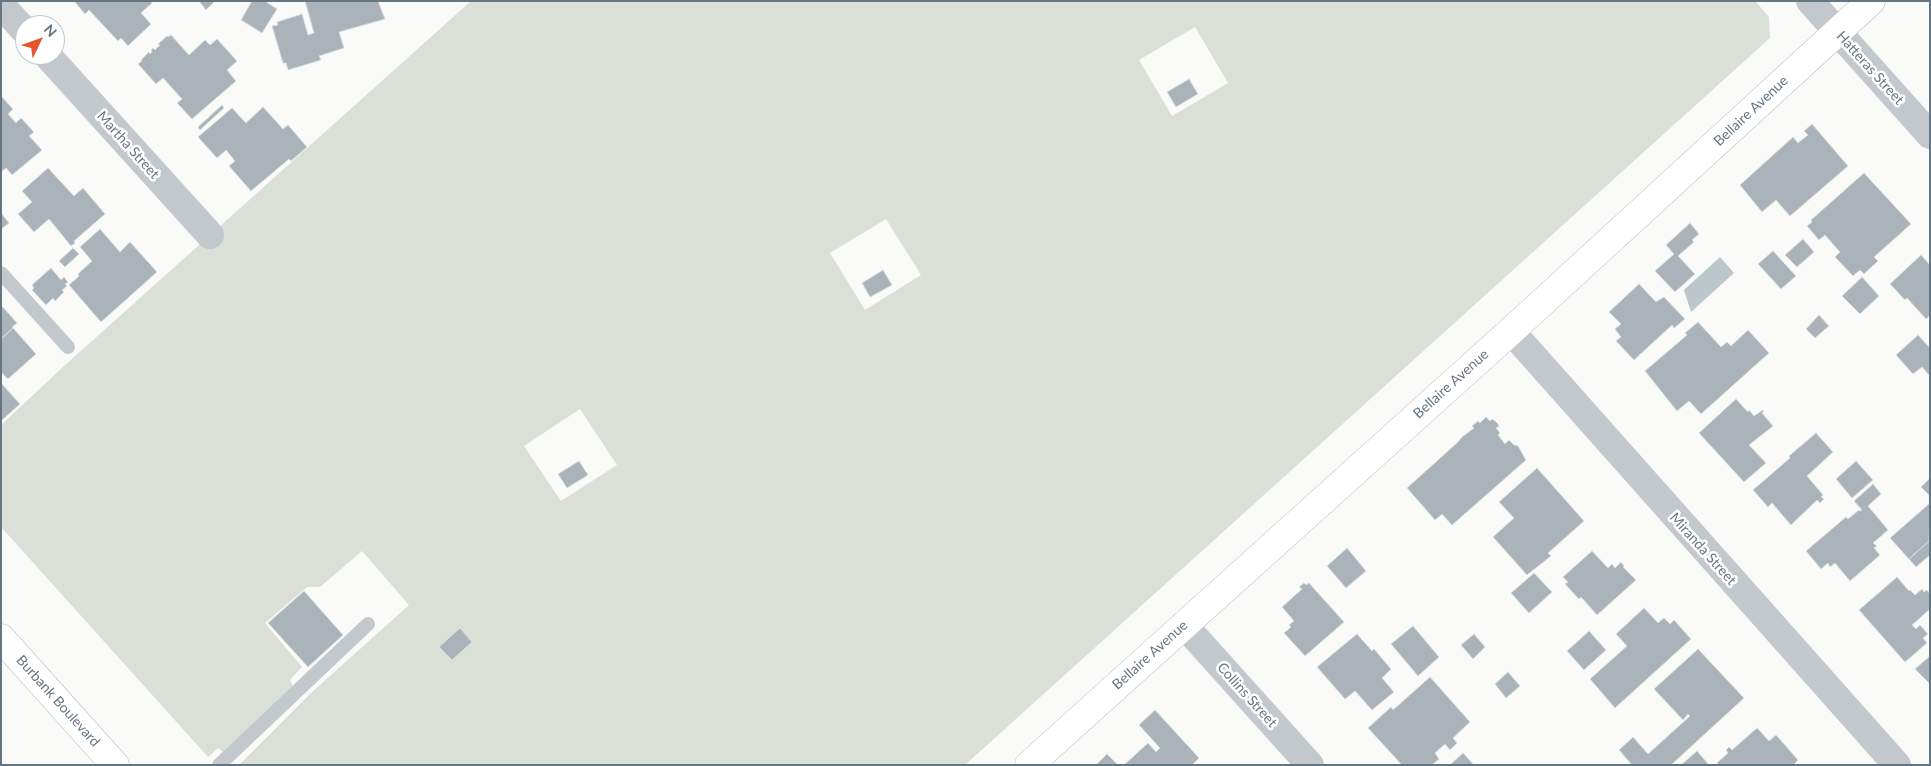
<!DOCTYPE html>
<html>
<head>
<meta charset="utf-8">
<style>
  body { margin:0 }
  #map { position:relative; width:1931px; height:766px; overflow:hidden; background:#fafaf8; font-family:Lato,sans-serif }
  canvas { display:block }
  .frame { position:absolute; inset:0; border:2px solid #657683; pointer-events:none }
  .north { position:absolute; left:15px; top:15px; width:50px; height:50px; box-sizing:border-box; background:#fff; border:1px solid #c1c8cd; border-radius:50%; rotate:48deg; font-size:14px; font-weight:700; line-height:20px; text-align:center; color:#657683 }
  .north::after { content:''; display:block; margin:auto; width:18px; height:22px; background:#e4572e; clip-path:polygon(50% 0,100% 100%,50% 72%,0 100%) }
</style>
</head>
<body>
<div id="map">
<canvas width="1931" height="766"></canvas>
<div class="frame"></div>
<div class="north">N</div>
</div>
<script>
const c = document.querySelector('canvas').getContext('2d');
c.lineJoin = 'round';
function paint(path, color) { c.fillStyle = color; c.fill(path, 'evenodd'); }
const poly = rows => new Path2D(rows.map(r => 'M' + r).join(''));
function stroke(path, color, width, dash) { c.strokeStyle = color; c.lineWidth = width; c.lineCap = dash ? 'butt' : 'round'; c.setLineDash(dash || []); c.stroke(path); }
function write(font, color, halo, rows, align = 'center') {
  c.font = font + ' Lato,sans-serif'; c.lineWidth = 5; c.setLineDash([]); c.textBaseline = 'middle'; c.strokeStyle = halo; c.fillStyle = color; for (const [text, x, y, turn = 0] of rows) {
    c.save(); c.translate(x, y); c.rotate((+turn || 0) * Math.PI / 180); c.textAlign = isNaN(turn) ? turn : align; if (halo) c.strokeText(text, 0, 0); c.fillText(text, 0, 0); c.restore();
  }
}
paint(poly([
  [471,1,1755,1,1769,17,1770,38,965,765,239,765,311,693,409,605,362,551,320,587,307,587,265,623,302,667,290,680,293,686,223,752,218,748,208,757,1,527,1,425,63,367],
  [1195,27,1228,83,1172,116,1139,60],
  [886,219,921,275,865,310,830,253],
  [580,409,617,465,561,501,524,446]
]), '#dadfd7');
paint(poly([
  [1720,257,1734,273,1691,312,1684,290]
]), '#bbc7cb');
const building = poly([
  [74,1,151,1,152,3,141,13,151,24,128,46,121,38,118,41,89,10,85,14,74,1],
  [199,1,215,1,206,10,199,1],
  [252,1,265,1,277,9,262,33,241,20,252,1],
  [305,1,378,1,385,19,339,32,344,48,319,56,321,60,288,70,286,63,283,63,272,26,278,25,277,22,302,14,308,35,314,33,305,1],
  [171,35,189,55,205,40,210,45,217,39,237,61,227,70,236,81,192,119,177,103,182,99,163,78,156,84,138,64,142,61,141,60,149,52,150,54,152,52,151,51,153,48,155,50,160,45,158,44,167,36,168,37,171,35],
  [1189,79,1198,94,1176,107,1167,92,1189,79],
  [1,96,13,109,8,114,16,123,21,118,34,132,29,136,42,150,12,175,6,168,1,172,1,96],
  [222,105,224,108,200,130,198,127,222,105],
  [263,107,283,129,288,125,307,147,291,161,289,159,251,191,229,166,235,161,226,150,217,158,198,137,232,108,246,123,263,107],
  [1812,124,1848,166,1790,216,1776,200,1762,212,1740,185,1793,137,1798,143,1808,135,1804,131,1812,124],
  [48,168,74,196,83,188,105,214,74,241,75,243,71,246,49,219,34,232,18,214,32,202,22,191,48,168],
  [1864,173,1911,224,1874,257,1878,261,1864,274,1860,270,1853,276,1835,257,1840,252,1825,235,1819,240,1807,226,1812,222,1811,220,1864,173],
  [1,213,9,223,1,229,1,213],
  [1690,223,1699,234,1692,240,1694,242,1678,256,1695,274,1675,292,1655,271,1674,254,1666,245,1690,223],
  [100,229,120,252,130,242,157,272,101,322,69,285,79,276,78,274,92,261,80,247,100,229],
  [1803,239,1814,252,1797,267,1785,255,1803,239],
  [73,248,79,254,65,267,59,261,73,248],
  [1773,251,1796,276,1781,289,1758,264,1773,251],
  [1921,255,1930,265,1930,315,1926,319,1907,298,1905,300,1890,284,1921,255],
  [51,268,61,280,64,277,68,282,65,284,67,286,62,290,64,292,55,301,53,298,46,305,32,290,34,288,32,285,51,268],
  [883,270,892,285,870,297,862,283,883,270],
  [1862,277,1879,296,1860,314,1842,296,1862,277],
  [1639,284,1656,302,1664,297,1685,319,1674,328,1672,325,1634,360,1616,341,1621,337,1615,329,1621,324,1609,312,1639,284],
  [1,305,17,323,12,327,13,328,1,339,1,305],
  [1819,315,1829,326,1815,338,1806,329,1819,315],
  [1698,322,1721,347,1727,342,1731,346,1748,330,1769,353,1701,414,1689,401,1677,411,1645,371,1687,335,1685,333,1698,322],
  [13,328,36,354,8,379,1,372,1,339,13,328],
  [1918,335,1930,348,1930,376,1922,367,1913,374,1896,355,1918,335],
  [1,383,20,404,1,421,1,383],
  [1736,399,1748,412,1749,410,1754,416,1763,410,1764,411,1762,413,1773,426,1749,445,1766,463,1744,482,1699,433,1736,399],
  [1486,417,1490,421,1492,419,1494,420,1498,424,1499,426,1496,428,1500,433,1498,435,1505,444,1509,440,1514,445,1518,446,1526,460,1452,525,1442,514,1435,520,1407,488,1458,442,1462,437,1474,428,1472,426,1478,421,1480,423,1486,417],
  [1816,433,1833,452,1807,476,1823,495,1821,497,1824,499,1820,503,1817,500,1791,525,1772,503,1768,507,1753,490,1790,458,1789,456,1816,433],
  [579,461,588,475,567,488,558,474,579,461],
  [1856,461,1873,480,1852,498,1836,479,1856,461],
  [1537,468,1584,521,1548,553,1551,556,1527,575,1493,537,1514,518,1499,502,1537,468],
  [1930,478,1930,496,1921,487,1930,478],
  [1873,484,1881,494,1868,506,1888,530,1873,543,1877,546,1874,548,1880,555,1850,581,1835,563,1830,567,1828,563,1821,569,1806,551,1846,517,1848,519,1859,510,1860,511,1862,510,1854,501,1873,484],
  [1930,503,1929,541,1909,559,1890,538,1930,503],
  [1929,541,1930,555,1916,567,1909,559,1929,541],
  [1347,548,1366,571,1346,588,1327,566,1347,548],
  [1592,551,1608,568,1612,564,1615,568,1621,562,1624,566,1623,567,1636,580,1597,615,1581,597,1579,599,1565,584,1568,582,1563,577,1592,551],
  [1534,573,1552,592,1529,613,1511,593,1534,573],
  [1897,577,1909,591,1910,590,1915,595,1922,589,1924,592,1927,590,1930,594,1930,609,1912,625,1916,629,1920,625,1928,634,1923,638,1927,643,1905,662,1859,610,1897,577],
  [1304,583,1306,585,1309,583,1344,622,1305,656,1284,633,1291,627,1289,625,1294,621,1282,607,1302,589,1299,587,1304,583],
  [304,591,343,635,308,667,268,623,304,591],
  [1644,608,1658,623,1664,618,1670,624,1674,620,1691,639,1615,708,1590,679,1627,646,1616,634,1644,608],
  [1413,626,1439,657,1418,676,1391,644,1413,626],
  [460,628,472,642,452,660,439,647,460,628],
  [1589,631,1606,650,1584,670,1567,651,1589,631],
  [1357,634,1372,651,1374,649,1391,669,1382,678,1394,692,1372,710,1355,691,1345,699,1317,667,1357,634],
  [1474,634,1485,647,1473,659,1461,645,1474,634],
  [1698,649,1744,698,1671,765,1632,765,1619,750,1633,737,1648,754,1690,716,1688,714,1683,720,1654,689,1698,649],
  [1930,656,1930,684,1915,669,1930,656],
  [1508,672,1520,686,1506,698,1495,684,1508,672],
  [1430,677,1470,722,1453,738,1457,743,1450,750,1445,744,1435,753,1439,759,1432,765,1402,765,1368,728,1391,707,1393,710,1430,677],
  [1155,710,1199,758,1192,765,1124,765,1148,743,1156,752,1160,748,1139,725,1155,710],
  [1757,728,1769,741,1776,735,1798,760,1793,765,1719,765,1717,763,1728,753,1726,750,1729,747,1732,750,1757,728],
  [1697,751,1709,765,1681,765,1697,751],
  [1463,753,1474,765,1450,765,1463,753],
  [1107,754,1118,765,1096,765,1107,754]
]);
paint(building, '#aab3b9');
stroke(building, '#dcdcda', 1);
const secondary = poly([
  [1029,765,1511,331,1871,1]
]);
const primary = poly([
  [1,638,115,765]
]);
stroke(secondary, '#b3babf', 29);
stroke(primary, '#b5babe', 29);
stroke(poly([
  [1,273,68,347],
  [219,765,368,624]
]), '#c3c8cc', 14);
stroke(poly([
  [1810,1,1930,135],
  [1,5,25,31],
  [47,55,210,235],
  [1511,331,1897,765],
  [1184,625,1310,765]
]), '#c3c8cc', 28);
stroke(secondary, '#fff', 28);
stroke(primary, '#fff', 28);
write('14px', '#657683', '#fff', [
  ["Hatteras Street",1870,68,48],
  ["Bellaire Avenue",1751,111,-43],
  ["Martha Street",128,145,48],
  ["Bellaire Avenue",1451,384,-42],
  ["Miranda Street",1703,549,48],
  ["Bellaire Avenue",1150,655,-42],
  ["Collins Street",1247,695,48],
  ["Burbank Boulevard",58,701,48]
]);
</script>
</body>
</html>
